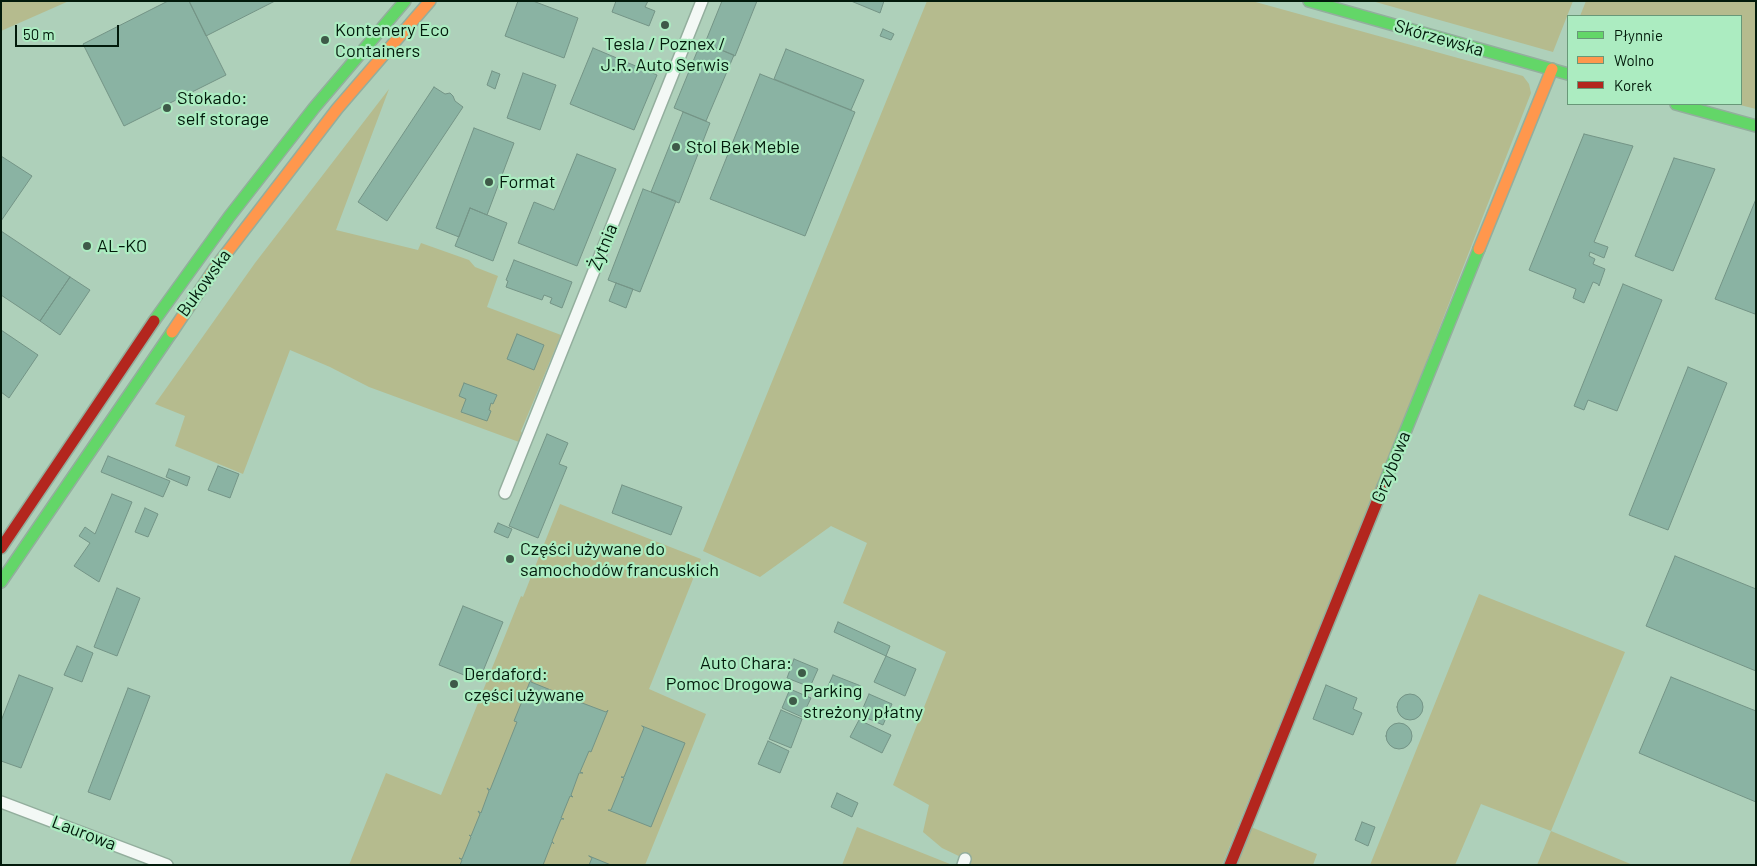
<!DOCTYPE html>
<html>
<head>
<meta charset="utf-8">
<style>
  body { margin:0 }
  #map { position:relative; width:1757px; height:866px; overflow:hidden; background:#aed0ba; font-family:Barlow,sans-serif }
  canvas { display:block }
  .frame { position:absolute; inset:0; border:2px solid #021a0b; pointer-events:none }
  .legend { position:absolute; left:1567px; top:15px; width:175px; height:90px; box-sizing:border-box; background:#acecc1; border:1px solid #689878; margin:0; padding:6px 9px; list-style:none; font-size:15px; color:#021a0b }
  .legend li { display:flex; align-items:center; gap:10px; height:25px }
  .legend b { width:25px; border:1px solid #689878 }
  .scale { position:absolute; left:15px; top:25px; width:104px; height:22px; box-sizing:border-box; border:2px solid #021a0b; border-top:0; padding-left:6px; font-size:15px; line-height:18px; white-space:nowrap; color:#021a0b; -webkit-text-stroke:4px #acecc1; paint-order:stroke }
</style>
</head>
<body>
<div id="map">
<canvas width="1757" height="866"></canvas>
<div class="frame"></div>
<ul class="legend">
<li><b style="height:6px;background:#63d668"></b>Płynnie</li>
<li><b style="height:6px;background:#ff974d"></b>Wolno</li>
<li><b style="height:6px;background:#b3261e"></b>Korek</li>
</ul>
<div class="scale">50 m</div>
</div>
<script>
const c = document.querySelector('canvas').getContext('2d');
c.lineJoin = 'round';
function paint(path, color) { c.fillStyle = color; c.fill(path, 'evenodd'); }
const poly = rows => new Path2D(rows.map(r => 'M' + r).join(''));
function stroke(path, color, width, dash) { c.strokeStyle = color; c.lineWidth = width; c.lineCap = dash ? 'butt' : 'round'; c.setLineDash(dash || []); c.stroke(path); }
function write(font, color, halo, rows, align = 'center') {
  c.font = font + ' Barlow,sans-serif'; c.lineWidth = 4.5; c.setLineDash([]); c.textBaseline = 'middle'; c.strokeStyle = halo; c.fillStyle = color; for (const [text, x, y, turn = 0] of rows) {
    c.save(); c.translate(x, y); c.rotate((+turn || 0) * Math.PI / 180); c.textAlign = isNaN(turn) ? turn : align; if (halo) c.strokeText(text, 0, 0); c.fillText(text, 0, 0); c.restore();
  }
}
paint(poly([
  [1,1,69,1,1,31],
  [927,1,1252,1,1523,76,1529,84,1531,93,1400,429,1222,865,970,865,965,859,942,848,923,832,929,805,893,785,946,652,843,603,867,543,831,526,760,577,703,551],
  [1372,1,1573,1,1553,52],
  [1586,1,1756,1,1756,109,1736,104,1741,104,1741,16,1580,16],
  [389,89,336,230,418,250,421,243,469,260,475,267,498,276,487,307,561,335,521,431,523,435,519,442,369,387,330,367,290,350,243,474,175,446,185,416,155,404,255,263],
  [560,504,701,559,649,689,706,714,645,865,349,865,386,773,441,795,521,596,523,597],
  [1479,594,1625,652,1551,831,1633,865,1537,865,1551,831,1481,804,1455,865,1370,865],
  [857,827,950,864,951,865,842,865],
  [1251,827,1317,854,1313,865,1236,865]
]), '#b5bb8e');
const building = poly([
  [168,1,189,1,226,75,124,126,83,44,168,1],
  [189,1,275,1,206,36,189,1],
  [518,1,533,1,578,18,564,58,505,36,518,1],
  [616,1,648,1,645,7,655,11,649,26,612,12,616,1],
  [722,1,757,1,735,56,705,43,722,1],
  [851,1,884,1,880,13,851,1],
  [883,29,894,34,891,40,880,36,883,29],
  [701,42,734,55,706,121,674,108,701,42],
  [593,48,657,75,634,130,570,104,593,48],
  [786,49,864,80,851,110,774,79,786,49],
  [492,71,500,74,495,89,487,85,492,71],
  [523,73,556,85,540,130,507,118,523,73],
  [760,74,855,112,805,236,710,199,760,74],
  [434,87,445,94,450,93,453,96,455,101,463,107,387,221,358,202,434,87],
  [683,112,710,123,679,203,651,192,683,112],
  [474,128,514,143,487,215,470,208,459,237,436,228,474,128],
  [1584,134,1633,146,1594,242,1608,247,1604,258,1590,252,1589,256,1595,259,1593,264,1605,269,1599,286,1598,284,1593,282,1584,303,1573,298,1576,289,1529,270,1584,134],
  [577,154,616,169,577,266,518,243,534,202,554,210,577,154],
  [1,156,32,176,1,221,1,156],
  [1674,158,1715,169,1673,271,1635,256,1674,158],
  [643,189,676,201,640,292,608,280,643,189],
  [1756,199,1756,312,1755,314,1715,299,1756,199],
  [470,208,507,223,493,261,455,246,470,208],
  [1,231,70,277,40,321,1,295,1,231],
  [514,260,572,282,562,308,550,303,552,298,544,295,542,300,506,287,508,281,506,280,514,260],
  [70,277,90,290,60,335,40,321,70,277],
  [616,283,633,289,626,308,609,301,616,283],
  [1623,284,1662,300,1617,411,1588,400,1584,410,1574,406,1623,284],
  [1,330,38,355,9,398,1,392,1,330],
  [517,334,544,345,534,370,507,359,517,334],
  [1688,367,1727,383,1668,530,1629,515,1688,367],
  [464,383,497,395,493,404,491,403,489,410,491,411,487,421,461,412,466,399,459,396,464,383],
  [547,434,568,443,559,464,567,467,538,538,509,526,547,434],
  [108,456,170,481,163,497,101,472,108,456],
  [218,466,239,474,230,498,208,490,218,466],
  [169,469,190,477,187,486,166,477,169,469],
  [622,485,682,507,671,535,612,513,622,485],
  [112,494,132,502,99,582,74,566,90,543,79,536,85,527,95,534,112,494],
  [145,508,158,514,148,537,135,532,145,508],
  [498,523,512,529,508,538,494,532,498,523],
  [1675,556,1756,589,1756,671,1646,626,1675,556],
  [117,588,140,598,117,656,94,647,117,588],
  [463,606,503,622,479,681,439,665,463,606],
  [838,622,890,646,886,656,834,632,838,622],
  [77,646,93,653,82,682,64,675,77,646],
  [886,656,916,669,905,696,874,682,886,656],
  [794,659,818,669,810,687,787,678,794,659],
  [19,675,53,688,21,768,1,761,1,721,19,675],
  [833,675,861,686,856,697,828,686,833,675],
  [1671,677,1756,711,1756,802,1639,753,1671,677],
  [531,679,531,682,568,697,569,694,569,698,606,712,608,710,591,752,589,751,580,772,583,773,579,773,571,795,573,797,570,796,561,818,564,819,561,819,552,841,554,844,552,842,543,865,460,865,462,860,459,858,462,859,471,837,469,835,471,836,480,814,478,811,481,813,489,791,487,788,490,790,517,722,514,721,531,679],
  [1326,685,1357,698,1353,709,1362,713,1353,735,1313,719,1326,685],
  [128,688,150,696,110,800,88,792,128,688],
  [790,689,811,698,802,717,782,708,790,689],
  '1397 707a13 13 0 1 1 26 0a13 13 0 1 1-26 0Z',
  [869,694,892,704,883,725,860,715,869,694],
  [781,710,802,719,791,748,769,739,781,710],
  [859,720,891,735,882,753,850,737,859,720],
  '1386 736a13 13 0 1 1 26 0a13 13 0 1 1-26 0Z',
  [642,726,685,743,651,827,608,810,611,810,624,778,621,777,624,777,644,728,642,726],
  [768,741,789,751,780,773,758,764,768,741],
  [837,793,858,803,852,817,831,807,837,793],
  [1362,822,1375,827,1368,846,1355,840,1362,822],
  [589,856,611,865,589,865,592,858,589,856]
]);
paint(building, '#8ab3a3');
stroke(building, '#749486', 1);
const street = poly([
  [505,493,702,1],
  [1,802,167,865],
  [963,865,965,859]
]);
const fast = poly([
  [1309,1,1568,74],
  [1676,104,1756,126],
  [154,321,229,217,314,108,405,1],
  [1383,487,1479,249],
  [1,582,172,332]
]);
const slow = poly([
  [1479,249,1552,69],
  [172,332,215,268,337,109,430,1]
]);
const jam = poly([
  [1,548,154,321],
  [1230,865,1383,487]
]);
stroke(street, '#93ae9d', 14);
stroke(fast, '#93ae9d', 14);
stroke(slow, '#93ae9d', 14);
stroke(jam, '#93ae9d', 14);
stroke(street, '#f3f8f5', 11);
stroke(fast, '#63d668', 11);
stroke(slow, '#ff974d', 11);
stroke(jam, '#b3261e', 11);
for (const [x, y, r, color] of [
  [665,25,5,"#3e5a48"],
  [325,40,5,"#3e5a48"],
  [167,108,5,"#3e5a48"],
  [676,147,5,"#3e5a48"],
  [489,182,5,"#3e5a48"],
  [87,246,5,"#3e5a48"],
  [510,559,5,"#3e5a48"],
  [802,673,5,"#3e5a48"],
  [454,684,5,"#3e5a48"],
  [793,701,5,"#3e5a48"]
]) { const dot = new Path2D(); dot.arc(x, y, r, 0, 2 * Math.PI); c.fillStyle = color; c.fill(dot); stroke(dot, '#acecc1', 2); }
write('18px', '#021a0b', '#acecc1', [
  ["Kontenery Eco",335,30],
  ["Containers",335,51],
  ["Tesla / Poznex /",665,44,"center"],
  ["J.R. Auto Serwis",665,65,"center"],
  ["Stokado:",177,98],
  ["self storage",177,119],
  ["Stol Bek Meble",686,147],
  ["Format",499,182],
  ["AL-KO",97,246],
  ["Części używane do",520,549],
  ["samochodów francuskich",520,570],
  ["Auto Chara:",792,663,"right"],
  ["Pomoc Drogowa",792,684,"right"],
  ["Derdaford:",464,674],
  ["części używane",464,695],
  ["Parking",803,691],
  ["streżony płatny",803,712]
], 'left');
write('18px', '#021a0b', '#acecc1', [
  ["Skórzewska",1439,38,16],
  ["Żytnia",603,247,-68],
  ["Bukowska",204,283,-54],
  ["Grzybowa",1391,467,-68],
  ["Laurowa",84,833,21]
]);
</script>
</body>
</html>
